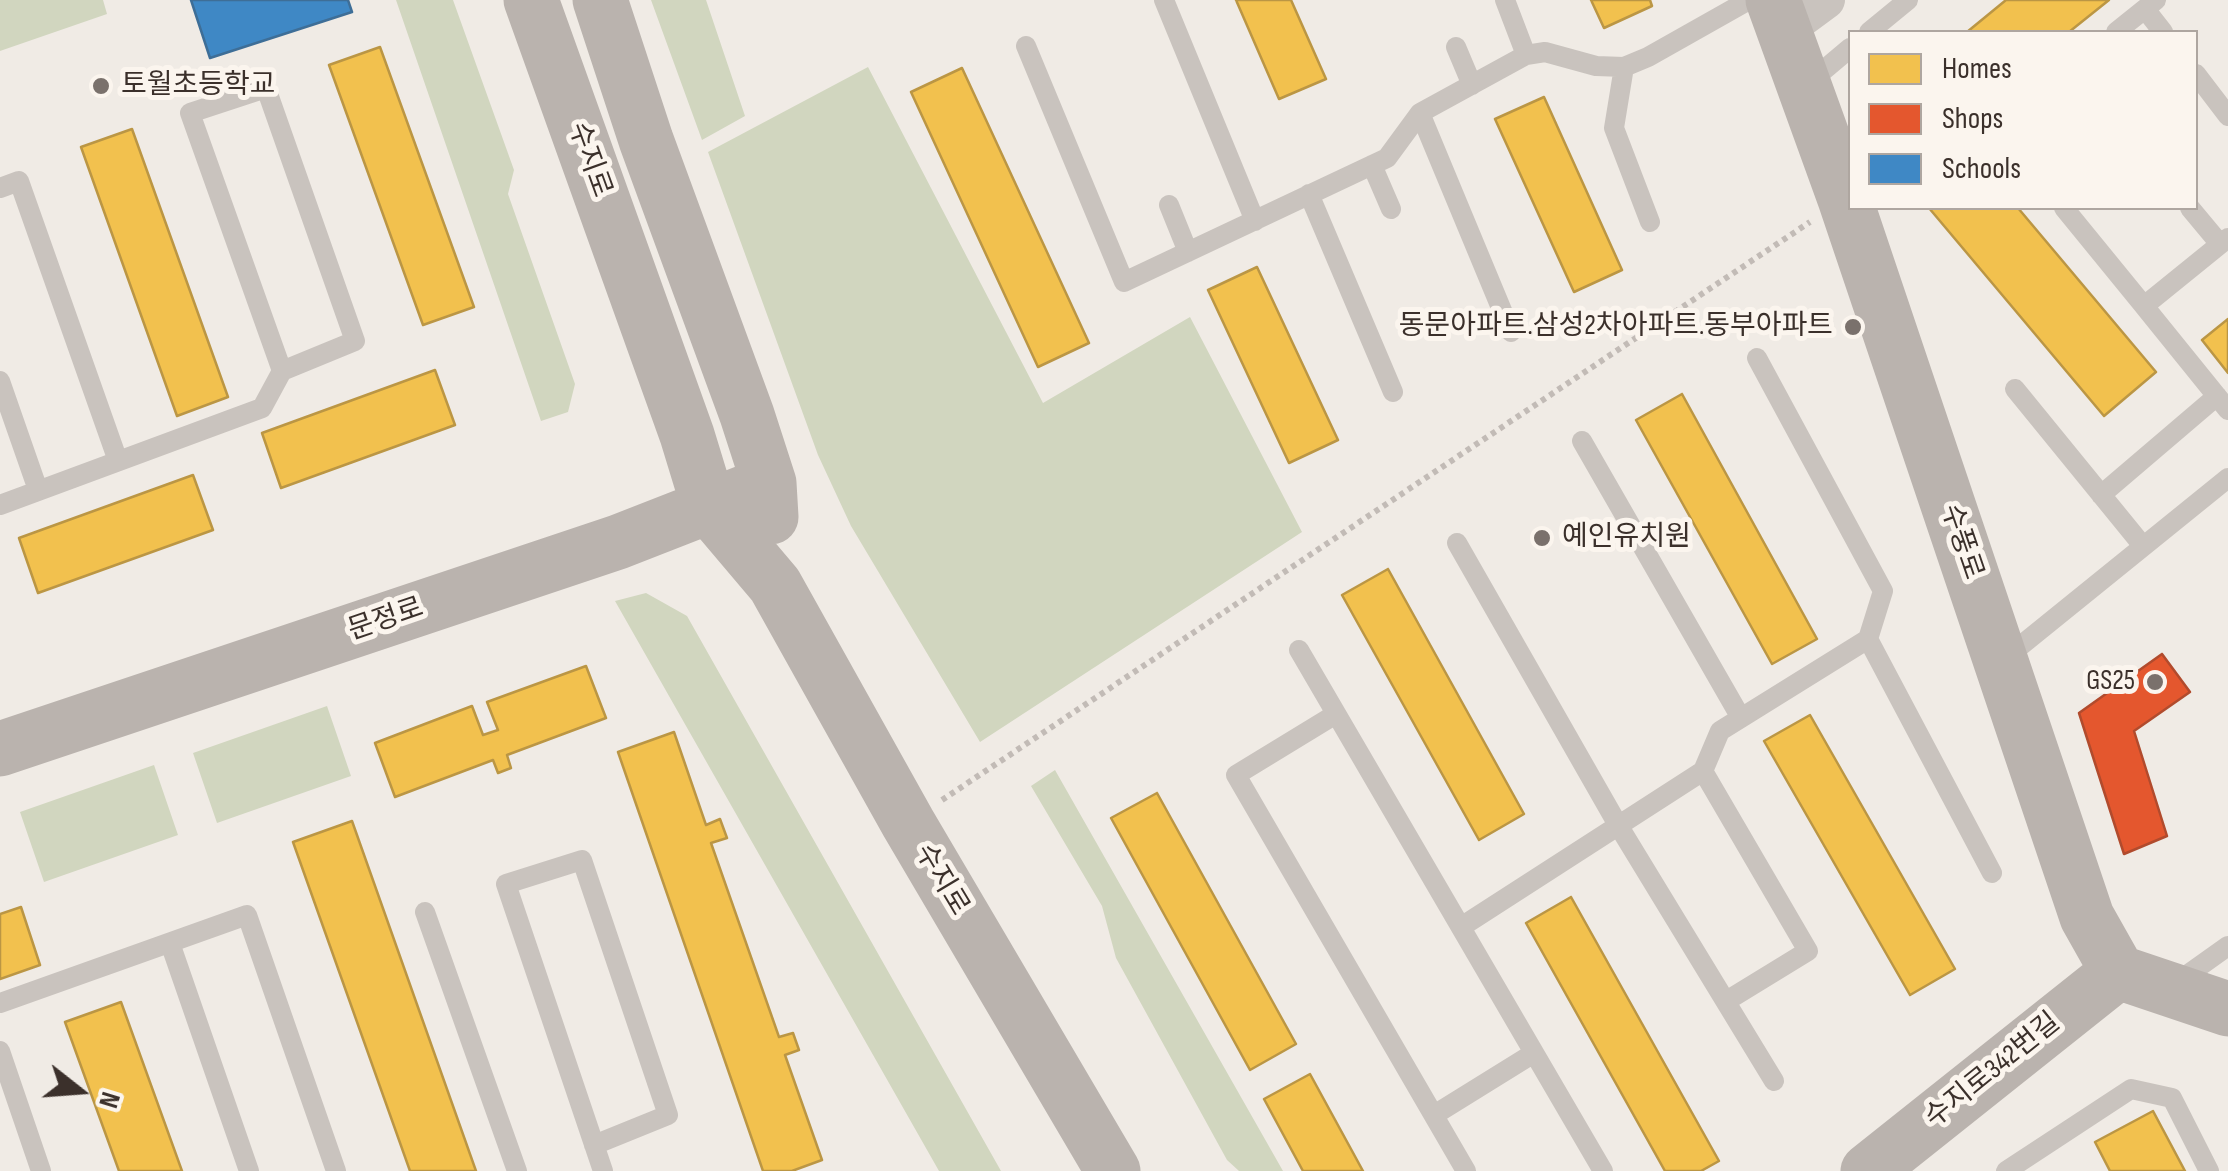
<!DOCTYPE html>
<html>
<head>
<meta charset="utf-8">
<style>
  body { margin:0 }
  #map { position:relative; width:2228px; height:1171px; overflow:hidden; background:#f0ebe5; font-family:"Sofia Sans Condensed",sans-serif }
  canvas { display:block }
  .legend { position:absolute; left:1848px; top:30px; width:350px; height:180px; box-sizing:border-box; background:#fbf5ee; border:2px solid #aea6a0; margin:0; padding:12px 18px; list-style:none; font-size:30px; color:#3b302b }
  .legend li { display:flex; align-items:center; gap:20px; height:50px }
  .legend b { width:50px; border:2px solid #aea6a0 }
  .north { position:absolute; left:30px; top:1041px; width:100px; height:100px; -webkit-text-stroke:8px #fbf5ee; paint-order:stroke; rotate:107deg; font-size:28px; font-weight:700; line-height:40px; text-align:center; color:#3b302b }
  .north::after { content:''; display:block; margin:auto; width:35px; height:45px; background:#3b302b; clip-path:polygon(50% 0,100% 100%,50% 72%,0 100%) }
</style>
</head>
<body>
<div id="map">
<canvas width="2228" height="1171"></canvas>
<ul class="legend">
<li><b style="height:28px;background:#f2c14e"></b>Homes</li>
<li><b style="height:28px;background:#e4572e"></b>Shops</li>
<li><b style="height:28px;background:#3f88c5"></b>Schools</li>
</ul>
<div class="north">N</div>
</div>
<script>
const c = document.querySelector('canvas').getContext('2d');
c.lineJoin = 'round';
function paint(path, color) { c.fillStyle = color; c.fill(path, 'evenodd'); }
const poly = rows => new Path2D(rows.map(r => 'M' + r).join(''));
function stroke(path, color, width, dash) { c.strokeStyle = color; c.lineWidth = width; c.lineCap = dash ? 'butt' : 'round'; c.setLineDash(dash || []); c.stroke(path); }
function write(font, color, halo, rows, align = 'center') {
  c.font = font + ' "Sofia Sans Condensed","Noto Sans KR",sans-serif'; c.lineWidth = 10; c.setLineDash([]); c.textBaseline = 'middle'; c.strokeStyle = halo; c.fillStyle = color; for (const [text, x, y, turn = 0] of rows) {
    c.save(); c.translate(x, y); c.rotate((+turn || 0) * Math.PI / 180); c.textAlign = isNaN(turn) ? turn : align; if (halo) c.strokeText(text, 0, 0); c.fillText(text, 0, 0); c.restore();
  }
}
paint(poly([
  [0,0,103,0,107,14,0,51],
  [396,0,453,0,514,170,508,194,575,384,568,412,541,421],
  [651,0,706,0,745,116,702,140],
  [868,67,1043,403,1190,317,1302,532,980,742,851,526,818,455,708,152],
  [646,593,687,616,1001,1171,939,1171,615,601],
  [327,706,351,776,217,823,193,753],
  [154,765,178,835,44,882,20,812],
  [1055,770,1283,1171,1239,1171,1227,1160,1116,958,1102,906,1031,786]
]), '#d1d6bf');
const homes = poly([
  [1236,0,1291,0,1326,79,1279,99,1236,0],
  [1591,0,1650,0,1652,6,1604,28,1591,0],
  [2006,0,2109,0,2069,32,1967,32,2006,0],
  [380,47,474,307,423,325,329,65,380,47],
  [962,68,1089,343,1038,367,911,92,962,68],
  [1544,97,1622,270,1574,292,1495,119,1544,97],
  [132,129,228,397,177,416,81,147,132,129],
  [1929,208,2018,208,2156,372,2104,416,1929,208],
  [1257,267,1338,440,1289,463,1208,290,1257,267],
  [2228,319,2228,373,2202,340,2228,319],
  [435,370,455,425,281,488,262,433,435,370],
  [1682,394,1817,639,1772,664,1636,420,1682,394],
  [193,475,213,530,38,593,19,538,193,475],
  [1388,569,1524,814,1479,840,1342,595,1388,569],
  [586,666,606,718,507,755,511,768,498,773,493,760,395,797,375,743,472,706,483,735,498,730,487,702,586,666],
  [1810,715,1955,969,1910,995,1764,741,1810,715],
  [674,732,706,825,720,819,727,838,711,843,779,1037,793,1033,799,1050,785,1055,822,1160,792,1171,763,1171,618,752,674,732],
  [1157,793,1296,1044,1250,1070,1111,818,1157,793],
  [352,821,476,1171,410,1171,293,842,352,821],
  [1571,897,1719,1161,1701,1171,1665,1171,1526,923,1571,897],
  [21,907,40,965,0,979,0,914,21,907],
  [121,1002,182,1171,119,1171,65,1022,121,1002],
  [1310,1074,1363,1171,1303,1171,1264,1099,1310,1074],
  [2153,1111,2185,1171,2110,1171,2095,1142,2153,1111]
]);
paint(homes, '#f2c14e');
stroke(homes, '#bb9644', 2.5);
const shops = poly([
  [2162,654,2190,692,2134,731,2167,836,2124,854,2079,713,2162,654]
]);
paint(shops, '#e4572e');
stroke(shops, '#b14b2d', 2.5);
const schools = poly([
  [191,0,348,0,352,12,210,58,191,0]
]);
paint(schools, '#3f88c5');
stroke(schools, '#3e6e97', 2.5);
stroke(poly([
  [942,800,1810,222]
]), '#c2bbb6', 6, [5, 5]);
stroke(poly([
  [1164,0,1255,221],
  [1505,0,1526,55],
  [2145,9,2163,32],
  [1869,32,1908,0],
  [2116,32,2156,0],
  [1026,46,1124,282,1387,158,1420,113,1526,55,1545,52,1596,66,1624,67,1648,57,1749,0],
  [1456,47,1472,85],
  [1624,67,1614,128,1650,222],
  [2196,74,2228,116],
  [1806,85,1850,48],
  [1420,113,1511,332],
  [1372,165,1391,209],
  [0,188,19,181,118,461],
  [1309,194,1393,392],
  [1169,205,1188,252],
  [2064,208,2144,306,2228,238],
  [2190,208,2220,244],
  [2144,306,2228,410],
  [1757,358,1883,591,1868,639,1992,873],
  [0,381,38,490],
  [2015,389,2143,546],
  [1582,441,1741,718],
  [2101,495,2217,396],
  [0,505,262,408,282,371,355,341,266,88,190,113,282,371],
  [1457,543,1618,825,1774,1081],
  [1299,650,1603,1171],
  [2003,660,2228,478],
  [1336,714,1236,775,1466,1171],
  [1703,771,1808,951,1728,1000],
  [425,912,517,1171],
  [1461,927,1703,771,1720,731,1868,639],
  [170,943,249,1171],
  [2176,983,2228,946],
  [0,1003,247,915,336,1171],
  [0,1051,41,1171],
  [1434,1115,1534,1053],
  [594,1145,668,1115,582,860,506,884,603,1171],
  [2006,1171,2131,1089,2172,1098,2209,1171]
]), '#c9c3be', 20);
stroke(poly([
  [1784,31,1826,0]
]), '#c9c3be', 38);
stroke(poly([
  [531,0,687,435,709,507,775,585,908,823,1113,1171],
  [600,0,646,140,747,415,769,483,771,517],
  [1773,0,1845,199,2087,917,2118,972,2228,1009],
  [0,749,618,542,769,483],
  [1868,1171,2118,972]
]), '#bab3ae', 55);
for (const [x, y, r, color] of [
  [101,86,10,"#7a716c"],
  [1853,327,10,"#7a716c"],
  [1542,538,10,"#7a716c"],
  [2155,682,10,"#7a716c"]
]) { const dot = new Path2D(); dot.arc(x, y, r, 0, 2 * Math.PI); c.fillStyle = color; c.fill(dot); stroke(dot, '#fbf5ee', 4); }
write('28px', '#3b302b', '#fbf5ee', [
  ["토월초등학교",121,86],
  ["동문아파트.삼성2차아파트.동부아파트",1833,327,"right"],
  ["예인유치원",1562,538],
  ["GS25",2135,682,"right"]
], 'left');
write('28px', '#3b302b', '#fbf5ee', [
  ["수지로",589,160,70],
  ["수풍로",1961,542,71],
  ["문정로",386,620,-19],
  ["수지로",941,880,59],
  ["수지로342번길",1993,1071,-39]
]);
</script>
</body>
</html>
